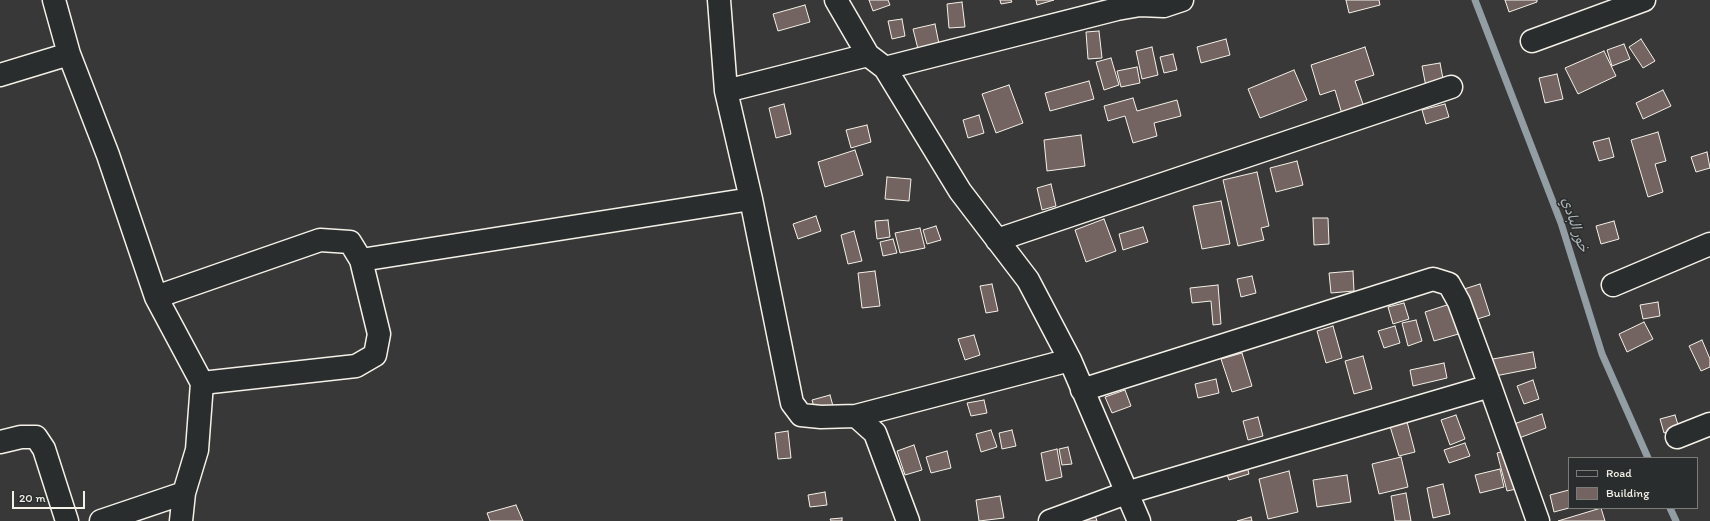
<!DOCTYPE html>
<html>
<head>
<meta charset="utf-8">
<style>
  body { margin:0 }
  #map { position:relative; width:1710px; height:521px; overflow:hidden; background:#393838; font-family:Itim,sans-serif }
  canvas { display:block }
  .legend { position:absolute; left:1568px; top:457px; width:130px; height:52px; box-sizing:border-box; background:#2a2d2e; border:1px solid #7b7b78; margin:0; padding:5px 7px; list-style:none; font-size:12px; color:#f4f1e8 }
  .legend li { display:flex; align-items:center; gap:8px; height:20px }
  .legend b { width:20px; border:1px solid #7b7b78 }
  .scale { position:absolute; left:12px; top:491px; width:73px; height:18px; box-sizing:border-box; border:2px solid #f4f1e8; border-top:0; padding-left:5px; font-size:12px; line-height:14px; white-space:nowrap; color:#f4f1e8; -webkit-text-stroke:3px #2a2d2e; paint-order:stroke }
</style>
</head>
<body>
<div id="map">
<canvas width="1710" height="521"></canvas>
<ul class="legend">
<li><b style="height:5px;background:#2a2d2e"></b>Road</li>
<li><b style="height:11px;background:#736462"></b>Building</li>
</ul>
<div class="scale">20 m</div>
</div>
<script>
const c = document.querySelector('canvas').getContext('2d');
c.lineJoin = 'round';
const poly = rows => new Path2D(rows.map(r => 'M' + r).join(''));
function stroke(path, color, width, dash) { c.strokeStyle = color; c.lineWidth = width; c.lineCap = dash ? 'butt' : 'round'; c.setLineDash(dash || []); c.stroke(path); }
function paint(path, color) { c.fillStyle = color; c.fill(path, 'evenodd'); }
function write(font, color, halo, rows, align = 'center') {
  c.font = font + ' Itim,"Playpen Sans Arabic",sans-serif'; c.lineWidth = 3; c.setLineDash([]); c.textBaseline = 'middle'; c.strokeStyle = halo; c.fillStyle = color; for (const [text, x, y, turn = 0] of rows) {
    c.save(); c.translate(x, y); c.rotate((+turn || 0) * Math.PI / 180); c.textAlign = isNaN(turn) ? turn : align; if (halo) c.strokeText(text, 0, 0); c.fillText(text, 0, 0); c.restore();
  }
}
stroke(poly([
  [1475,0,1561,223,1602,354,1648,458],
  [1670,508,1676,521]
]), '#939ea4', 7);
const building = poly([
  [869,0,888,0,890,5,873,11,869,0],
  [1000,0,1011,0,1012,2,1001,4,1000,0],
  [1036,0,1054,0,1037,5,1036,0],
  [1346,0,1379,0,1380,5,1349,13,1346,0],
  [1505,0,1537,0,1537,2,1509,12,1505,0],
  [962,2,965,27,949,28,947,4,962,2],
  [805,5,810,22,778,31,773,14,805,5],
  [902,19,905,36,892,39,888,21,902,19],
  [935,24,939,44,918,49,913,29,935,24],
  [1099,31,1102,58,1088,59,1086,32,1099,31],
  [1226,39,1230,55,1201,63,1197,47,1226,39],
  [1641,39,1655,61,1643,68,1629,47,1641,39],
  [1624,44,1630,59,1612,66,1607,50,1624,44],
  [1152,47,1158,75,1142,79,1136,51,1152,47],
  [1365,47,1374,75,1355,81,1364,107,1342,114,1335,90,1320,95,1311,65,1365,47],
  [1604,51,1616,76,1578,94,1565,68,1604,51],
  [1173,54,1177,70,1164,73,1160,57,1173,54],
  [1111,58,1119,85,1104,90,1096,62,1111,58],
  [1440,63,1444,84,1426,87,1422,66,1440,63],
  [1137,67,1140,83,1121,87,1117,71,1137,67],
  [1294,70,1307,100,1260,118,1248,89,1294,70],
  [1557,74,1563,99,1545,103,1539,78,1557,74],
  [1089,81,1094,99,1050,111,1045,93,1089,81],
  [1009,85,1023,123,996,133,982,94,1009,85],
  [1663,90,1671,106,1643,119,1636,103,1663,90],
  [1133,98,1137,111,1177,100,1181,116,1154,123,1157,136,1133,143,1125,116,1108,121,1104,106,1133,98],
  [784,104,791,134,776,138,769,108,784,104],
  [1445,104,1449,117,1426,124,1422,110,1445,104],
  [979,115,984,133,968,138,963,120,979,115],
  [867,125,871,142,851,148,846,130,867,125],
  [1658,132,1666,161,1655,164,1663,192,1648,197,1631,140,1658,132],
  [1081,135,1085,166,1047,171,1044,140,1081,135],
  [1609,138,1614,157,1599,161,1593,142,1609,138],
  [855,150,863,175,825,187,818,162,855,150],
  [1707,152,1710,168,1696,172,1691,157,1707,152],
  [1297,161,1303,185,1276,192,1270,168,1297,161],
  [1257,172,1269,226,1261,228,1264,240,1238,246,1223,180,1257,172],
  [887,177,911,179,909,201,885,199,887,177],
  [1051,184,1056,206,1042,210,1037,188,1051,184],
  [1221,201,1230,244,1202,249,1193,206,1221,201],
  [816,216,821,231,798,239,793,224,816,216],
  [1313,218,1328,218,1329,244,1314,245,1313,218],
  [1104,219,1116,251,1086,262,1075,230,1104,219],
  [888,220,890,237,877,239,875,221,888,220],
  [1614,221,1619,239,1601,244,1596,226,1614,221],
  [936,226,941,240,927,244,923,230,936,226],
  [1143,227,1148,242,1123,250,1119,234,1143,227],
  [920,228,925,248,900,253,895,233,920,228],
  [854,231,862,261,848,264,841,235,854,231],
  [893,239,897,253,883,256,880,242,893,239],
  [875,271,880,306,862,308,858,273,875,271],
  [1353,271,1354,291,1331,293,1329,273,1353,271],
  [1252,276,1256,293,1241,297,1237,279,1252,276],
  [992,284,998,311,986,313,980,286,992,284],
  [1480,284,1490,315,1471,321,1461,290,1480,284],
  [1218,285,1221,324,1213,325,1211,301,1192,303,1190,288,1218,285],
  [1658,302,1660,316,1643,319,1640,305,1658,302],
  [1404,303,1409,319,1393,324,1388,307,1404,303],
  [1453,303,1462,333,1434,341,1425,312,1453,303],
  [1416,320,1422,341,1408,346,1402,323,1416,320],
  [1644,322,1653,339,1627,352,1619,334,1644,322],
  [1333,326,1342,358,1326,363,1317,331,1333,326],
  [1395,326,1400,343,1384,348,1378,331,1395,326],
  [974,335,980,355,965,360,958,339,974,335],
  [1702,340,1710,359,1710,367,1701,371,1689,346,1702,340],
  [1533,352,1536,368,1490,377,1487,360,1533,352],
  [1242,353,1252,386,1232,392,1221,359,1242,353],
  [1363,356,1372,389,1354,394,1345,361,1363,356],
  [1444,363,1447,378,1413,386,1410,370,1444,363],
  [1216,379,1219,393,1198,398,1195,384,1216,379],
  [1533,380,1539,399,1524,404,1517,386,1533,380],
  [1125,390,1131,406,1112,413,1105,397,1125,390],
  [830,395,833,406,815,411,812,400,830,395],
  [984,400,987,413,971,416,967,403,984,400],
  [1542,414,1546,428,1519,438,1514,424,1542,414],
  [1456,415,1465,439,1450,445,1441,420,1456,415],
  [1675,415,1679,428,1664,433,1660,419,1675,415],
  [1258,417,1263,436,1248,440,1243,421,1258,417],
  [1406,418,1415,452,1399,456,1389,423,1406,418],
  [991,430,997,447,981,452,976,434,991,430],
  [1012,430,1016,446,1002,449,999,433,1012,430],
  [788,431,791,458,778,459,775,433,788,431],
  [1465,443,1470,456,1449,463,1444,450,1465,443],
  [914,445,922,470,905,475,897,451,914,445],
  [1068,447,1072,464,1062,465,1059,449,1068,447],
  [1057,449,1062,477,1046,481,1041,453,1057,449],
  [1512,449,1521,488,1507,491,1497,453,1512,449],
  [947,451,951,468,931,473,926,457,947,451],
  [1401,457,1408,487,1379,494,1372,464,1401,457],
  [1246,462,1249,474,1229,480,1225,469,1246,462],
  [1500,469,1504,487,1480,493,1475,475,1500,469],
  [1289,471,1298,512,1268,519,1259,479,1289,471],
  [1347,475,1351,502,1317,507,1313,480,1347,475],
  [1443,484,1450,514,1433,518,1427,488,1443,484],
  [1569,490,1569,508,1554,512,1550,495,1569,490],
  [825,492,827,505,810,507,808,495,825,492],
  [1406,493,1411,521,1395,521,1391,496,1406,493],
  [1000,496,1004,518,979,521,976,500,1000,496],
  [516,505,523,521,490,521,487,513,516,505],
  [1601,508,1605,521,1558,521,1601,508],
  [1095,515,1097,521,1070,521,1095,515],
  [1251,517,1252,521,1237,521,1251,517],
  [842,518,842,521,831,521,830,519,842,518]
]);
paint(building, '#736462');
stroke(building, '#f4f1e8', 1);
const minor = poly([
  [54,0,69,54,108,155,156,297,202,383,197,450,184,493,181,521],
  [719,0,726,91,751,199,792,403,801,415,821,417,856,416,875,433,908,521],
  [836,0,868,55,885,68,960,191,1028,280,1070,360,1139,521],
  [1532,41,1644,0],
  [885,68,1117,9,1140,5,1164,6,1182,0],
  [0,75,69,54],
  [726,91,868,55],
  [997,240,1451,87],
  [361,260,751,199],
  [1613,285,1710,244],
  [156,297,320,240,350,242,361,260,379,334,375,355,356,366,202,383],
  [1082,390,1433,279,1449,284,1459,302,1490,386,1538,521],
  [856,416,1070,360],
  [1677,437,1710,424],
  [0,442,21,437,36,437,44,449,67,521],
  [101,521,184,493],
  [1050,521,1126,493,1490,386]
]);
stroke(minor, '#f4f1e8', 25);
stroke(minor, '#2a2d2e', 22);
write('italic 14px', '#acb3b5', '#2a2d2e', [
  ["خور البادي",1574,225,71]
]);
</script>
</body>
</html>
